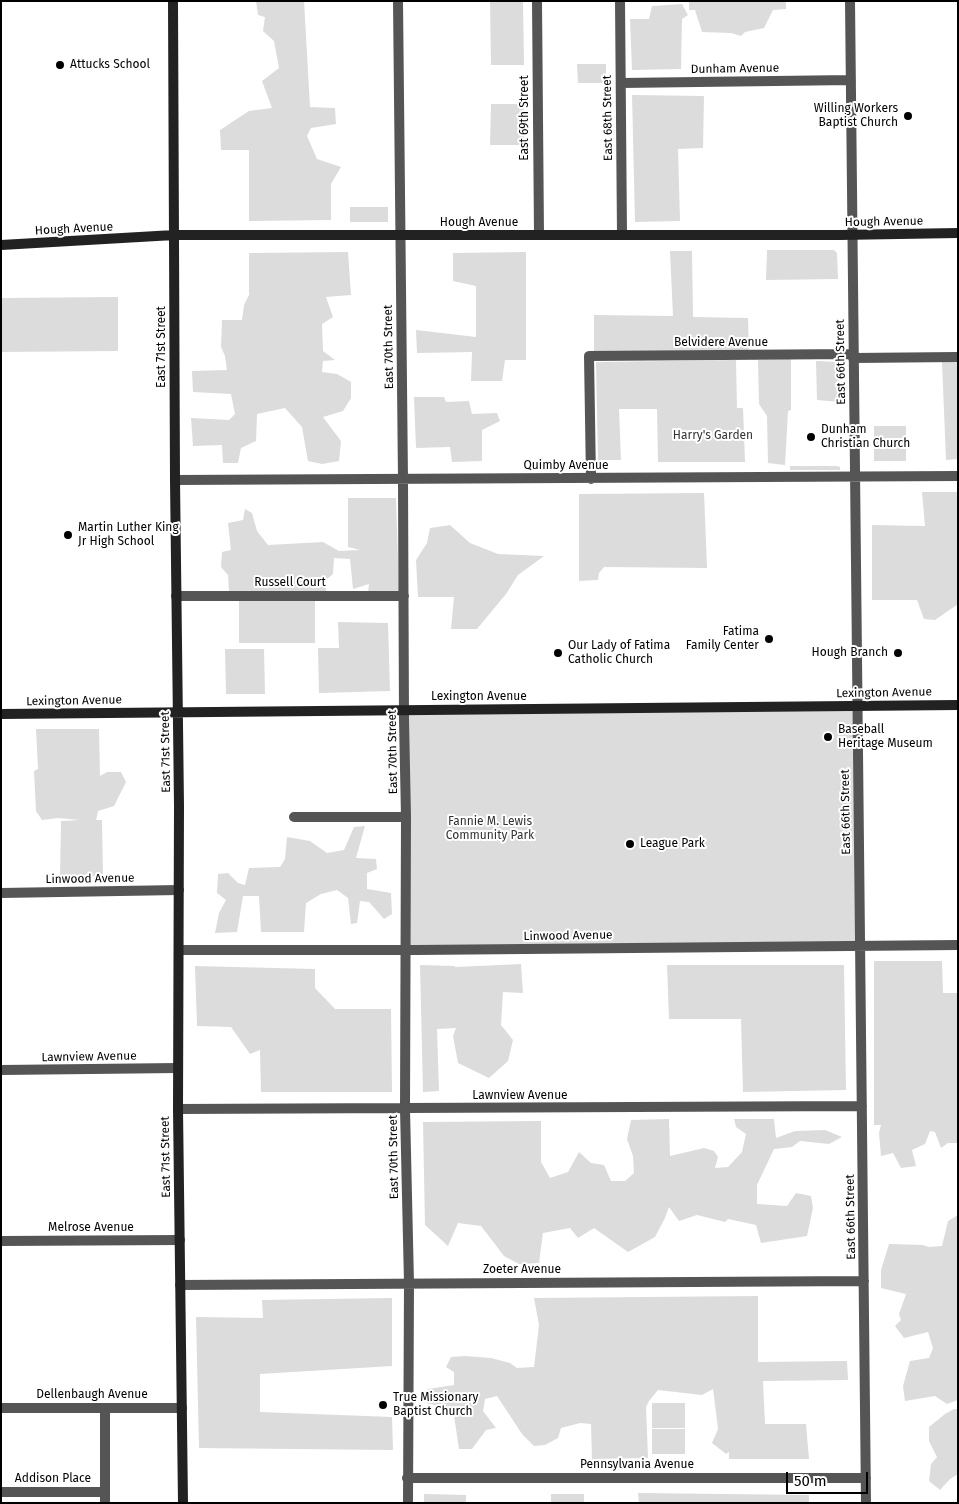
<!DOCTYPE html>
<html>
<head>
<meta charset="utf-8">
<style>
  body { margin:0 }
  #map { position:relative; width:959px; height:1504px; overflow:hidden; background:#fff; font-family:"Fira Sans",sans-serif }
  canvas { display:block }
  .frame { position:absolute; inset:0; border:2px solid #000; pointer-events:none }
  .scale { position:absolute; left:786px; top:1472px; width:82px; height:22px; box-sizing:border-box; border:2px solid #000; border-top:0; padding-left:6px; font-size:15px; line-height:18px; white-space:nowrap; color:#000; -webkit-text-stroke:4px #fff; paint-order:stroke }
</style>
</head>
<body>
<div id="map">
<canvas width="959" height="1504"></canvas>
<div class="frame"></div>
<div class="scale">50 m</div>
</div>
<script>
const c = document.querySelector('canvas').getContext('2d');
c.lineJoin = 'round';
function paint(path, color) { c.fillStyle = color; c.fill(path, 'evenodd'); }
const poly = rows => new Path2D(rows.map(r => 'M' + r).join(''));
function stroke(path, color, width, dash) { c.strokeStyle = color; c.lineWidth = width; c.lineCap = dash ? 'butt' : 'round'; c.setLineDash(dash || []); c.stroke(path); }
function write(font, color, halo, rows, align = 'center') {
  c.font = font + ' "Fira Sans",sans-serif'; c.lineWidth = 4; c.setLineDash([]); c.textBaseline = 'middle'; c.strokeStyle = halo; c.fillStyle = color; for (const [text, x, y, turn = 0] of rows) {
    c.save(); c.translate(x, y); c.rotate((+turn || 0) * Math.PI / 180); c.textAlign = isNaN(turn) ? turn : align; if (halo) c.strokeText(text, 0, 0); c.fillText(text, 0, 0); c.restore();
  }
}
paint(poly([
  [256,1,304,1,310,107,335,108,336,124,311,128,307,136,317,159,341,167,331,184,331,220,249,221,249,150,221,150,220,130,249,111,272,108,262,81,279,68,274,41,263,31,265,17,258,15],
  [490,1,523,1,524,65,491,65],
  [689,1,786,1,786,9,773,10,764,28,745,32,741,36,731,33,702,32,695,10,689,10],
  [682,4,688,15,682,19,681,69,632,70,630,19,649,19,652,6],
  [577,64,606,64,606,83,578,83],
  [632,95,704,96,703,148,678,149,680,221,635,222],
  [491,104,524,104,524,145,490,145],
  [350,207,388,207,388,222,350,222],
  [767,250,834,250,837,253,838,279,766,280],
  [670,251,692,251,693,317,748,318,749,352,594,351,594,315,673,316],
  [348,252,351,295,326,297,333,317,322,324,323,351,335,360,323,361,322,372,337,374,351,382,351,398,343,411,323,417,341,441,339,461,322,464,308,461,302,427,285,408,257,414,256,441,241,448,238,463,223,463,222,445,193,446,191,418,229,420,235,414,231,394,193,392,192,371,227,370,225,356,221,347,222,320,242,320,244,305,250,293,249,294,249,253],
  [526,252,526,360,505,360,502,381,471,381,472,352,417,353,416,330,476,337,476,286,453,281,453,253],
  [118,297,118,351,1,352,1,298],
  [791,359,791,410,788,411,785,465,768,463,767,416,759,404,758,360],
  [736,360,737,408,743,408,745,462,658,462,657,409,619,409,621,460,598,460,596,362],
  [816,361,839,362,840,402,817,400],
  [958,361,958,459,946,460,942,362],
  [414,397,444,397,446,402,469,401,472,414,497,413,500,421,482,430,482,461,452,462,450,447,416,448],
  [874,426,906,426,906,461,874,461],
  [790,466,837,466,840,467,840,470,790,470],
  [922,492,958,492,958,604,935,620,924,619,917,600,872,600,872,525,925,526],
  [704,493,707,568,604,567,599,573,598,580,579,581,579,494],
  [348,498,396,498,399,591,368,592,369,584,353,589,350,559,334,558,333,574,326,580,326,591,229,592,228,575,221,567,222,552,231,550,228,523,243,520,245,509,252,513,257,531,268,545,323,542,339,551,360,550,348,547],
  [450,525,470,543,498,554,544,556,518,575,506,594,477,629,451,629,454,597,418,597,416,560,427,543,430,528],
  [239,599,315,600,315,643,239,643],
  [338,622,388,623,390,691,319,693,318,648,339,648],
  [225,649,264,649,265,694,226,694],
  [857,706,860,946,405,950,404,710],
  [36,729,99,729,100,776,107,772,121,772,126,782,114,806,98,811,96,820,102,820,103,876,60,877,61,821,80,820,58,818,42,820,36,811,34,771,38,769],
  [365,826,356,858,376,859,377,869,367,873,367,889,391,893,392,914,384,919,369,902,360,901,357,923,351,924,348,898,337,890,321,894,306,903,304,932,261,932,259,896,243,896,237,932,215,933,219,913,226,900,217,893,218,874,228,873,238,883,245,885,249,868,280,867,285,859,287,837,310,841,327,853,344,850,354,827],
  [874,961,942,961,943,993,958,993,958,1143,948,1143,941,1148,935,1132,930,1131,925,1144,912,1150,916,1166,901,1168,893,1153,881,1156,879,1133,881,1125,874,1125],
  [521,964,523,993,503,992,501,1025,513,1040,508,1061,489,1078,458,1063,453,1036,456,1028,437,1029,439,1091,423,1092,420,965,455,966,455,967],
  [844,965,846,1090,743,1092,741,1019,669,1019,667,965],
  [195,966,315,969,315,988,335,1009,391,1009,392,1092,261,1092,260,1050,250,1054,231,1027,197,1026],
  [669,1119,670,1156,704,1148,714,1151,718,1157,715,1168,728,1167,742,1152,746,1134,736,1127,734,1119,774,1119,776,1138,795,1131,825,1130,842,1137,829,1144,800,1141,792,1147,774,1149,757,1185,757,1204,787,1206,796,1193,811,1196,813,1208,807,1236,761,1243,756,1225,728,1219,725,1222,697,1215,679,1221,669,1207,665,1218,655,1237,628,1252,594,1228,578,1238,570,1228,543,1233,539,1263,519,1264,504,1256,481,1226,458,1223,448,1246,425,1225,423,1122,541,1121,541,1162,550,1178,568,1172,579,1152,591,1163,604,1165,611,1181,625,1181,634,1173,633,1156,627,1139,631,1120],
  [958,1215,958,1400,947,1404,935,1396,905,1401,903,1386,910,1361,929,1358,933,1348,928,1332,904,1338,895,1326,901,1320,899,1314,906,1294,881,1288,881,1270,889,1244,923,1245,929,1247,942,1246,948,1221],
  [758,1296,758,1362,847,1361,848,1380,763,1381,765,1424,806,1424,809,1459,729,1459,729,1452,726,1454,712,1443,718,1429,713,1389,702,1395,658,1390,649,1401,646,1407,648,1458,592,1459,591,1424,580,1423,561,1428,558,1438,545,1445,534,1446,522,1434,497,1396,485,1399,483,1411,496,1428,486,1430,472,1449,459,1449,453,1409,426,1403,428,1389,454,1385,454,1372,446,1367,451,1357,465,1356,491,1358,510,1363,517,1368,534,1367,539,1325,534,1298],
  [392,1298,392,1366,260,1374,260,1412,392,1417,393,1450,199,1448,196,1317,263,1318,262,1300],
  [652,1403,685,1403,685,1428,652,1428],
  [954,1409,958,1409,958,1474,950,1479,940,1490,929,1481,931,1464,937,1457,929,1441,929,1427,945,1414],
  [652,1429,685,1429,685,1454,652,1454],
  [638,1493,809,1495,809,1503,639,1503],
  [424,1494,466,1495,466,1503,424,1503],
  [551,1494,584,1494,584,1503,551,1503]
]), '#dcdcdc');
stroke(poly([
  [398,1,403,480,404,720,406,817,405,1109,409,1283,408,1503],
  [537,1,539,235],
  [620,1,622,235],
  [850,1,866,1503],
  [621,83,851,80],
  [853,358,958,357],
  [591,479,589,356,853,354],
  [175,480,958,476],
  [176,596,404,596],
  [294,817,406,817],
  [1,893,179,890],
  [179,950,416,950,958,945],
  [1,1070,178,1068],
  [178,1109,862,1106],
  [1,1241,180,1240],
  [180,1285,864,1281],
  [1,1408,182,1408],
  [105,1408,105,1503],
  [407,1478,866,1478],
  [1,1492,105,1492]
]), '#555', 10);
stroke(poly([
  [173,1,175,480,179,806,178,1109,183,1503],
  [1,245,174,235,840,235,958,233],
  [1,714,958,705]
]), '#222', 10);
for (const [x, y, r, color] of [
  [60,65,5,"#000"],
  [908,116,5,"#000"],
  [811,437,5,"#000"],
  [68,535,5,"#000"],
  [769,639,5,"#000"],
  [558,653,5,"#000"],
  [898,653,5,"#000"],
  [828,737,5,"#000"],
  [630,844,5,"#000"],
  [383,1405,5,"#000"]
]) { const dot = new Path2D(); dot.arc(x, y, r, 0, 2 * Math.PI); c.fillStyle = color; c.fill(dot); stroke(dot, '#fff', 2); }
write('12px', '#000', '#fff', [
  ["Attucks School",70,65],
  ["Willing Workers",898,109,"right"],
  ["Baptist Church",898,123,"right"],
  ["Dunham",821,430],
  ["Christian Church",821,444],
  ["Martin Luther King",78,528],
  ["Jr High School",78,542],
  ["Fatima",759,632,"right"],
  ["Family Center",759,646,"right"],
  ["Our Lady of Fatima",568,646],
  ["Catholic Church",568,660],
  ["Hough Branch",888,653,"right"],
  ["Baseball",838,730],
  ["Heritage Museum",838,744],
  ["League Park",640,844],
  ["True Missionary",393,1398],
  ["Baptist Church",393,1412]
], 'left');
write('12px', '#000', '#fff', [
  ["Dunham Avenue",735,69,-1],
  ["East 69th Street",525,118,-90],
  ["East 68th Street",608,118,-91],
  ["Hough Avenue",884,222,-1],
  ["Hough Avenue",479,223],
  ["Hough Avenue",74,229,-3],
  ["Belvidere Avenue",721,343],
  ["East 71st Street",162,347,-90],
  ["East 70th Street",389,347,-91],
  ["East 66th Street",841,362,-91],
  ["Quimby Avenue",566,466],
  ["Russell Court",290,583],
  ["Lexington Avenue",884,693,-1],
  ["Lexington Avenue",479,697],
  ["Lexington Avenue",74,701,-1],
  ["East 71st Street",166,752,-91],
  ["East 70th Street",393,752,-91],
  ["East 66th Street",846,812,-91],
  ["Linwood Avenue",90,879,-1],
  ["Linwood Avenue",568,936,-1],
  ["Lawnview Avenue",89,1057,-1],
  ["Lawnview Avenue",520,1096],
  ["East 71st Street",166,1157,-91],
  ["East 70th Street",394,1157,-91],
  ["East 66th Street",851,1217,-91],
  ["Melrose Avenue",91,1228],
  ["Zoeter Avenue",522,1270],
  ["Dellenbaugh Avenue",92,1395],
  ["Pennsylvania Avenue",637,1465],
  ["Addison Place",53,1479]
]);
write('12px', '#333', '#fff', [
  ["Harry's Garden",713,436],
  ["Fannie M. Lewis",490,822],
  ["Community Park",490,836]
]);
</script>
</body>
</html>
